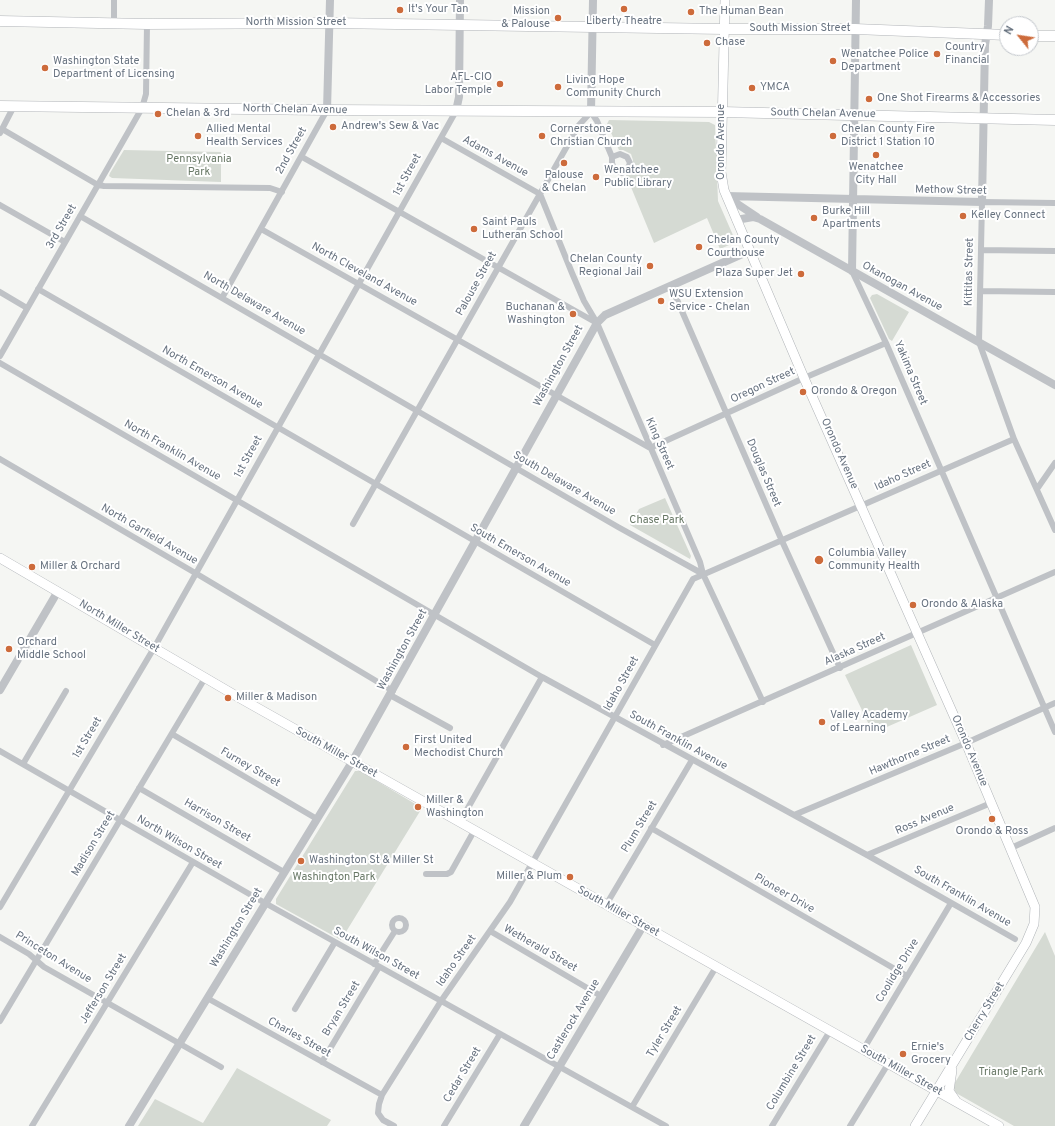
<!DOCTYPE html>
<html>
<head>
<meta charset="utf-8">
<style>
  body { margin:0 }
  #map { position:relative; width:1055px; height:1126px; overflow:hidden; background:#f5f6f3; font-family:Overpass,sans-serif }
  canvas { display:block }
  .north { position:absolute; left:999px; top:16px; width:40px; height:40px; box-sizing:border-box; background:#fff; border:1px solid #c3c7cc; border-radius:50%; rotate:300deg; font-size:11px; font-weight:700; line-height:16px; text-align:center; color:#687380 }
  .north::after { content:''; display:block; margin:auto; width:14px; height:18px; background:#cd6b3b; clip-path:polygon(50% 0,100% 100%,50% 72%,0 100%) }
</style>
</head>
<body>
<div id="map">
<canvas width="1055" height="1126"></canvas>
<div class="north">N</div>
</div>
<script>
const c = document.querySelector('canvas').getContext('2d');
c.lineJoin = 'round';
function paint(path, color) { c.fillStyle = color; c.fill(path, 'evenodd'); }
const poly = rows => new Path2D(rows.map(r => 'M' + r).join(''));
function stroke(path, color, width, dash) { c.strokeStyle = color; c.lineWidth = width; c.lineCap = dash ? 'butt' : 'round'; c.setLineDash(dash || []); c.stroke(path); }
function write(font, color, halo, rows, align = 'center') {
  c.font = font + ' Overpass,sans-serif'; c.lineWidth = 4; c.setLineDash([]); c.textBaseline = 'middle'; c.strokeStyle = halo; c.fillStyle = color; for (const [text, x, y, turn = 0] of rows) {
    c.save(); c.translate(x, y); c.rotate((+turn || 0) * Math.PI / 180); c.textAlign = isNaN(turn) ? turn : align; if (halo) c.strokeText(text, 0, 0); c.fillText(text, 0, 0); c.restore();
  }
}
paint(poly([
  [609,120,709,122,715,125,718,201,736,242,720,249,707,218,654,243,626,175,633,165,633,160,631,154,623,150,619,150,607,124],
  [124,150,221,152,221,182,112,178,109,176,110,173],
  [877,294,909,312,892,341,889,339,870,298,872,295],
  [665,498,691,556,690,559,630,525,639,509],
  [911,645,937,705,873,733,845,675],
  [355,771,360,771,422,808,341,940,276,904,276,899],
  [1045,932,1055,956,1055,1126,1014,1126,956,1093,953,1086],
  [237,1068,331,1120,327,1126,138,1126,155,1099,203,1123]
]), '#d5dad3');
const secondary = poly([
  [725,0,721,172,724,190,804,378,966,743,1035,907,1034,924,1026,943,915,1126],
  [0,558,238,697,999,1126],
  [952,1070,949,1091,956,1101]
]);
const primary = poly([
  [0,21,147,24,330,23,724,29,855,29,1007,35],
  [1031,36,1055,36],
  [0,106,327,110,722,112,1055,120]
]);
stroke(secondary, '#b0b4b8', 10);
stroke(primary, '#b1b4b8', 11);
stroke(poly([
  [114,23,114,0],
  [2,129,98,185,104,186,270,188,282,192],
  [0,133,14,106],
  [441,138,540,194],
  [302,157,595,322],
  [540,194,572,273,584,301,597,323,700,562,703,574,763,702],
  [1055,203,982,202,979,342,1014,439,1055,530],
  [0,205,65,242],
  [80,216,618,527,703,574],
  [261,229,650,448,804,378,886,343],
  [981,250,1055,251],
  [852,271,886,343,1055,732],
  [671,286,782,541,840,668],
  [38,289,655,645],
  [981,291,1055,292],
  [0,292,27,308],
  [222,298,327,110],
  [0,356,142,108,146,94,147,24],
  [0,363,542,677,867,855,1015,939],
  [0,459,197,574,393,691],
  [1037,489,1055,463],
  [353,524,579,125,591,112,597,121,612,157,612,163,614,169,622,173,628,168,630,163,627,157,620,154,612,157],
  [390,695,450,728],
  [172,734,317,819],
  [663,745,1055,572],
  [0,751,265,903,666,1126],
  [23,764,66,691],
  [139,788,284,872],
  [794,815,966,743,1055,703],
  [460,822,542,677],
  [651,828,907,976],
  [1011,848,1055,828],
  [867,855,991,803],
  [426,874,447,874,451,872,474,831],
  [606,905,692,760],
  [0,907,154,648,456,111],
  '392 925a7 7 0 1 1 14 0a7 7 0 1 1-14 0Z',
  [490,931,601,996],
  [0,937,29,954,44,967,221,1067],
  [374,964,395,931],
  [207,998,382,1095],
  [295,1009,335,942],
  [0,1021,205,678],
  [863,1050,951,903],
  [322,1062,379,967],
  [632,1107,716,967],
  [32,1126,193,862],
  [394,1126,383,1120,378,1113,379,1104,382,1095,441,1001,510,902,693,579,1014,439],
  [444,1126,500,1034],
  [772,1126,830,1031],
  [850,1126,888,1064]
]), '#bfc2c6', 6);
stroke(poly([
  [327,110,330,0],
  [456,111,459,97,460,0],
  [591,112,593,0],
  [726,196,982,202,985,45,988,26,989,0],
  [727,197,757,217],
  [736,220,753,217,760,219,1055,385],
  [852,271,856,0],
  [0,690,58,591],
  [129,1126,352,762,597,323,605,315,749,251],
  [524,1126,643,926]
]), '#bfc2c6', 8);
stroke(secondary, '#fff', 9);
stroke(primary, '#fff', 10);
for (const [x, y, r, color] of [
  [624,9,4,"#cd6b3b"],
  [400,10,4,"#cd6b3b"],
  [691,12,4,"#cd6b3b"],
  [558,18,4,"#cd6b3b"],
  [707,43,4,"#cd6b3b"],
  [937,54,4,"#cd6b3b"],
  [833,61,4,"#cd6b3b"],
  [45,68,4,"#cd6b3b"],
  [500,84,4,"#cd6b3b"],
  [558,87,4,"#cd6b3b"],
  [752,88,4,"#cd6b3b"],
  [869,99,4,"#cd6b3b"],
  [158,114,4,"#cd6b3b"],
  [333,127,4,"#cd6b3b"],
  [198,136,4,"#cd6b3b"],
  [542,136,4,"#cd6b3b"],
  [833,136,4,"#cd6b3b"],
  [876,155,4,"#cd6b3b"],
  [564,163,4,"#cd6b3b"],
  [596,177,4,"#cd6b3b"],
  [963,216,4,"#cd6b3b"],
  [814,218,4,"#cd6b3b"],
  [474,229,4,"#cd6b3b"],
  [699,247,4,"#cd6b3b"],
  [650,266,4,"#cd6b3b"],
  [801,274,4,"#cd6b3b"],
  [661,301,4,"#cd6b3b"],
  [573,314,4,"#cd6b3b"],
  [803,392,4,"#cd6b3b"],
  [819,560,5,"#cd6b3b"],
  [32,567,4,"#cd6b3b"],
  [913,605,4,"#cd6b3b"],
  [9,649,4,"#cd6b3b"],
  [228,698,4,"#cd6b3b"],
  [822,722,4,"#cd6b3b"],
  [406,747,4,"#cd6b3b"],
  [418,807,4,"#cd6b3b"],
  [992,819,4,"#cd6b3b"],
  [301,861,4,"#cd6b3b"],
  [570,877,4,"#cd6b3b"],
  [903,1054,4,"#cd6b3b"]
]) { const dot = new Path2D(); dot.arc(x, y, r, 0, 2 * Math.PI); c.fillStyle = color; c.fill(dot); stroke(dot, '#fff', 1.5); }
write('11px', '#687380', '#fff', [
  ["It's Your Tan",408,10],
  ["Mission",550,12,"right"],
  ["& Palouse",550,25,"right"],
  ["The Human Bean",699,12],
  ["Liberty Theatre",624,22,"center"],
  ["Chase",715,43],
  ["Country",945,48],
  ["Financial",945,61],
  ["Wenatchee Police",841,55],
  ["Department",841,68],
  ["Washington State",53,62],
  ["Department of Licensing",53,75],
  ["AFL-CIO",492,78,"right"],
  ["Labor Temple",492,91,"right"],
  ["Living Hope",566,81],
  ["Community Church",566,94],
  ["YMCA",760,88],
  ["One Shot Firearms & Accessories",877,99],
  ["Chelan & 3rd",166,114],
  ["Andrew's Sew & Vac",341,127],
  ["Allied Mental",206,130],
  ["Health Services",206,143],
  ["Cornerstone",550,130],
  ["Christian Church",550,143],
  ["Chelan County Fire",841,130],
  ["District 1 Station 10",841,143],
  ["Wenatchee",876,168,"center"],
  ["City Hall",876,181,"center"],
  ["Wenatchee",604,171],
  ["Public Library",604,184],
  ["Palouse",564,176,"center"],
  ["& Chelan",564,189,"center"],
  ["Burke Hill",822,212],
  ["Apartments",822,225],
  ["Kelley Connect",971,216],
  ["Saint Pauls",482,223],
  ["Lutheran School",482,236],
  ["Chelan County",707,241],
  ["Courthouse",707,254],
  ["Chelan County",642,260,"right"],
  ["Regional Jail",642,273,"right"],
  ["Plaza Super Jet",793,274,"right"],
  ["WSU Extension",669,295],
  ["Service - Chelan",669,308],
  ["Buchanan &",565,308,"right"],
  ["Washington",565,321,"right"],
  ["Orondo & Oregon",811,392],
  ["Columbia Valley",828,554],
  ["Community Health",828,567],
  ["Miller & Orchard",40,567],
  ["Orondo & Alaska",921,605],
  ["Orchard",17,643],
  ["Middle School",17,656],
  ["Miller & Madison",236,698],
  ["Valley Academy",830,716],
  ["of Learning",830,729],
  ["First United",414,741],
  ["Mechodist Church",414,754],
  ["Miller &",426,801],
  ["Washington",426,814],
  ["Orondo & Ross",992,832,"center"],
  ["Washington St & Miller St",309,861],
  ["Miller & Plum",562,877,"right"],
  ["Ernie's",911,1048],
  ["Grocery",911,1061]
], 'left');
write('11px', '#687380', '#fff', [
  ["North Mission Street",296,23],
  ["South Mission Street",800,29],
  ["North Chelan Avenue",295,110,1],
  ["South Chelan Avenue",823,114,1],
  ["Orondo Avenue",722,142,-90],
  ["2nd Street",292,151,-61],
  ["Adams Avenue",495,157,29],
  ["1st Street",408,175,-61],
  ["Methow Street",951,191,1],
  ["3rd Street",62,227,-60],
  ["Kittitas Street",970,272,-89],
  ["North Cleveland Avenue",364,275,29],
  ["Palouse Street",477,284,-61],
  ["Okanogan Avenue",902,287,29],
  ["North Delaware Avenue",254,304,30],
  ["Washington Street",559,366,-61],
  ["Yakima Street",910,373,67],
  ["North Emerson Avenue",212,378,30],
  ["Oregon Street",763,386,-25],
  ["King Street",659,444,66],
  ["North Franklin Avenue",172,451,30],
  ["Orondo Avenue",839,454,66],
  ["1st Street",249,457,-61],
  ["Douglas Street",763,473,67],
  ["Idaho Street",903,476,-24],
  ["South Delaware Avenue",564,484,30],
  ["North Garfield Avenue",149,535,30],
  ["South Emerson Avenue",520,556,30],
  ["North Miller Street",119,627,31],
  ["Washington Street",403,650,-61],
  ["Alaska Street",855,650,-24],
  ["Idaho Street",622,684,-61],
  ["1st Street",88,738,-59],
  ["South Franklin Avenue",678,741,29],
  ["Orondo Avenue",969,751,67],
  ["South Miller Street",336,753,29],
  ["Hawthorne Street",910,756,-23],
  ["Furney Street",250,768,30],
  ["Ross Avenue",925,820,-23],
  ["Harrison Street",217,821,30],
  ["Plum Street",640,827,-59],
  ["North Wilson Street",179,843,30],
  ["Madison Street",94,844,-59],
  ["Pioneer Drive",784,894,30],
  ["South Franklin Avenue",962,897,30],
  ["South Miller Street",618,912,29],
  ["Washington Street",237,928,-59],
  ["Wetherald Street",540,949,30],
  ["South Wilson Street",376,954,29],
  ["Princeton Avenue",53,958,32],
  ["Idaho Street",457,961,-55],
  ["Coolidge Drive",898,971,-59],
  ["Jefferson Street",104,989,-59],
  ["Bryan Street",342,1009,-59],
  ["Cherry Street",985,1012,-59],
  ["Castlerock Avenue",574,1020,-59],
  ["Tyler Street",665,1032,-59],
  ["Charles Street",299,1038,29],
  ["South Miller Street",901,1071,29],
  ["Columbine Street",792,1073,-59],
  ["Cedar Street",463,1075,-59]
]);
write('11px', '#687866', '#fff', [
  ["Pennsylvania",199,160],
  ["Park",199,173],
  ["Chase Park",657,521],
  ["Washington Park",334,878],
  ["Triangle Park",1011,1073]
]);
</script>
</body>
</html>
